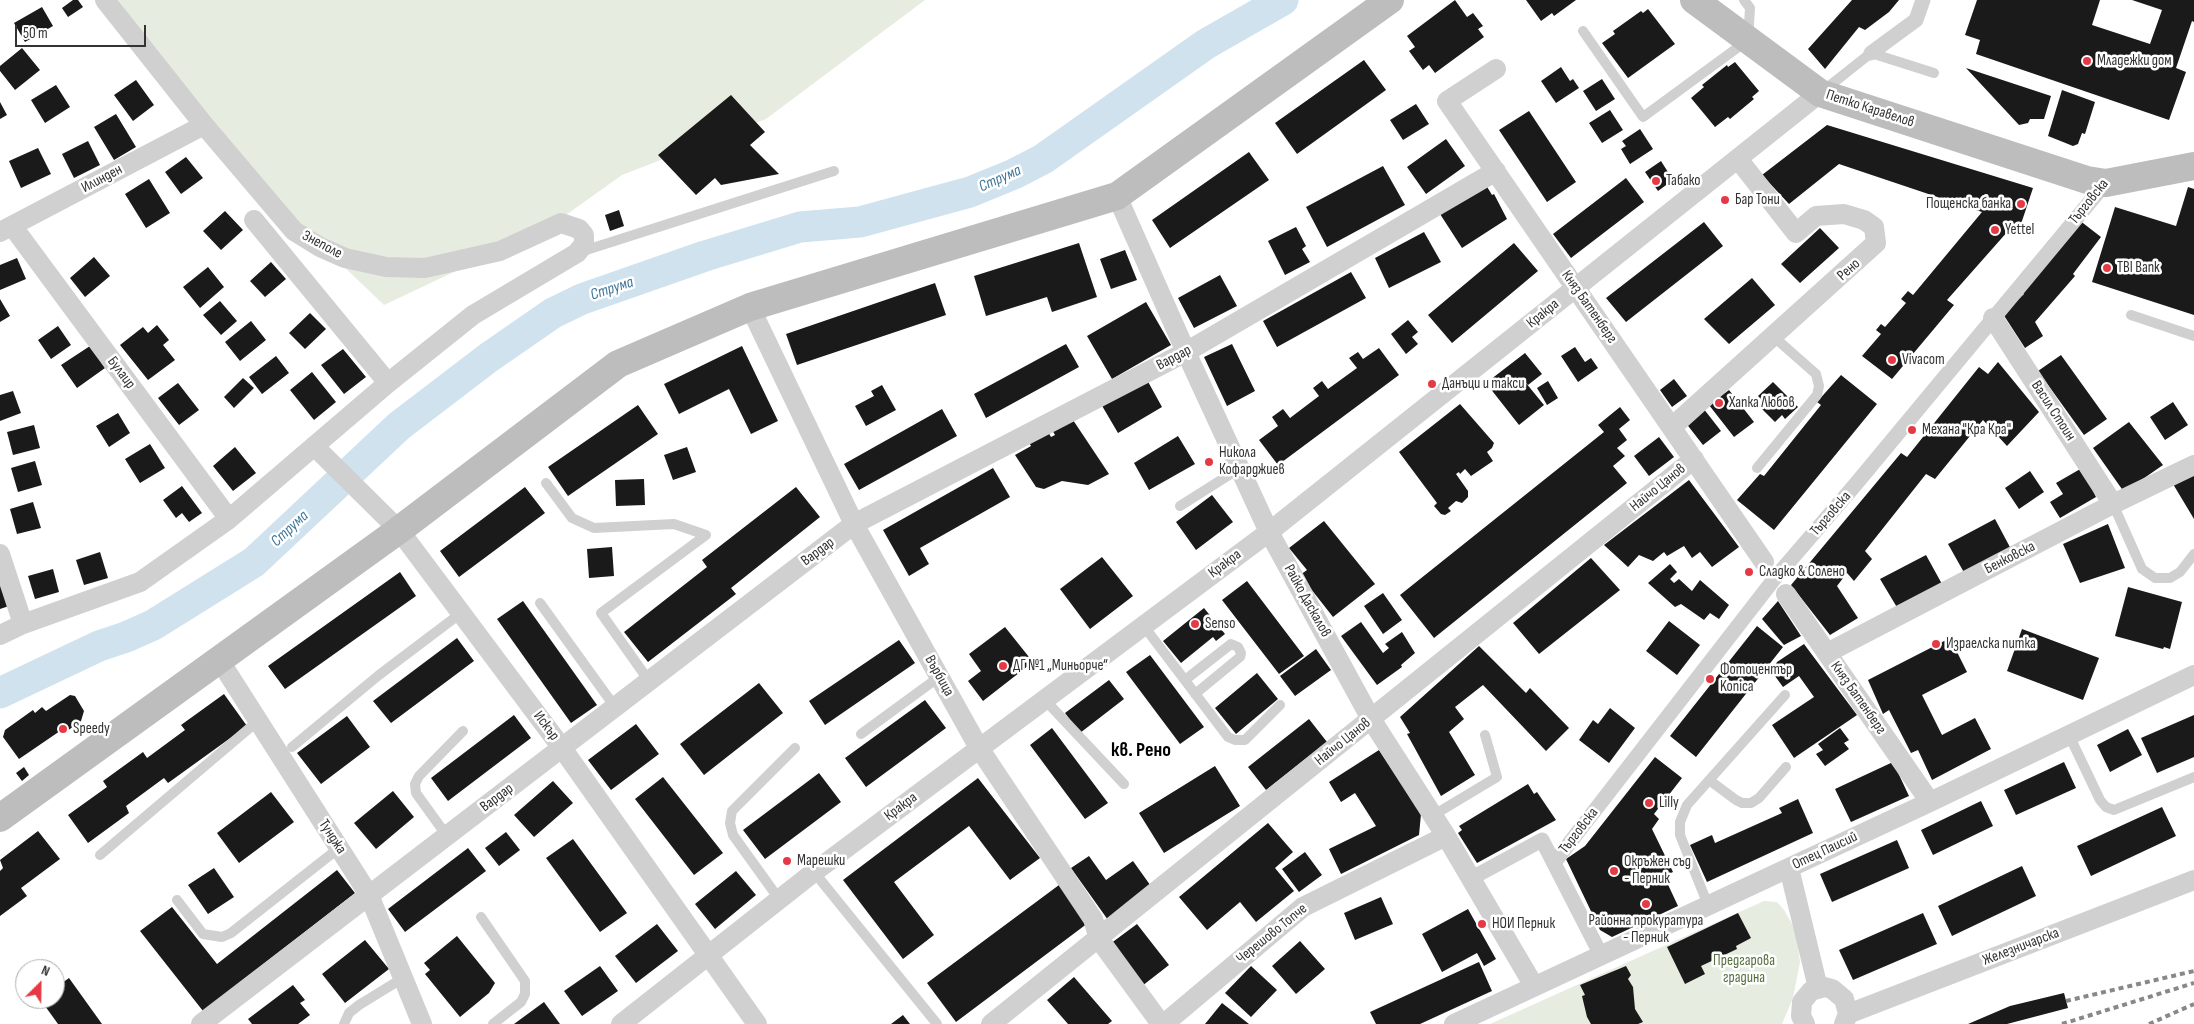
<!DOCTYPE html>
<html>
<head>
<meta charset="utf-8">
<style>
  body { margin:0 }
  #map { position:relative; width:2194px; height:1024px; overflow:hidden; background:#fff; font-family:"Sofia Sans Condensed",sans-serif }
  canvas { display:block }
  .north { position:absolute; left:15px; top:959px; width:50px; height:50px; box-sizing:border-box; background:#fff; border:1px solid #adadad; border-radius:50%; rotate:23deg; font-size:14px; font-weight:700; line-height:20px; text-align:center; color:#333 }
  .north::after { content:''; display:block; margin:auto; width:18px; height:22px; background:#e63946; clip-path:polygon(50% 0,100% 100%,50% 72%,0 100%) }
  .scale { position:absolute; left:15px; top:25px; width:131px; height:22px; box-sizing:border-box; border:2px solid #333; border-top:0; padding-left:6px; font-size:15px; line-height:18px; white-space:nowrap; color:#333; -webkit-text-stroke:4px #fff; paint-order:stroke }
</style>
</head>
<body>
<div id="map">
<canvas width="2194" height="1024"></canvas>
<div class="north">N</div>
<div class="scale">50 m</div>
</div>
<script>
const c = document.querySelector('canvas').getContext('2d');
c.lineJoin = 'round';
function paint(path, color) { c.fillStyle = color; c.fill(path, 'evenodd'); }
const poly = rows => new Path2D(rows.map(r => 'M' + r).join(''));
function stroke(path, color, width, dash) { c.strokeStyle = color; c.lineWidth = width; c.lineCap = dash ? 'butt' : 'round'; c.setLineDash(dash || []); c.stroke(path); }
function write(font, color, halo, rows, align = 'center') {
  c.font = font + ' "Sofia Sans Condensed",sans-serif'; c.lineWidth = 5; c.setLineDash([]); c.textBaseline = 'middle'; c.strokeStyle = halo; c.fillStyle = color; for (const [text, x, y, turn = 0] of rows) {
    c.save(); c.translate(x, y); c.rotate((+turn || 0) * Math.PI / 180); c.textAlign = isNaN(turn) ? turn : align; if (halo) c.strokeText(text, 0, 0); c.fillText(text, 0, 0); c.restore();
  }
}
paint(poly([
  [118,0,925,0,766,119,622,175,549,227,384,305,297,222,195,102],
  [1764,901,1777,902,1784,910,1796,931,1800,962,1793,998,1782,1024,1490,1024]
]), '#e6ecdf');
stroke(poly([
  [0,693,99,646,126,637,153,625,254,562,399,426,488,358,553,313,582,299,705,256,800,227,860,222,970,192,1014,174,1043,159,1206,44,1283,0]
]), '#cfe2ee', 31);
paint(poly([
  [73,0,78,0,83,7,68,17,62,8],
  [1455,0,1467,17,1473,13,1483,26,1478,29,1484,37,1435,73,1429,65,1423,70,1409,51,1415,47,1407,36],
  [1526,0,1576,0,1554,16,1552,13,1541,21],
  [1852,0,1899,0,1889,12,1865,30,1859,27,1825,69,1808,49],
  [1977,0,2100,0,2092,25,2150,44,2162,10,2132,0,2194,0,2194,22,2192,21,2176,68,2186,72,2169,120,1976,54,1980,40,1965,35],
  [42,7,53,26,25,42,14,23],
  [1648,9,1675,44,1628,78,1602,43,1615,34,1613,31,1641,11,1643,13],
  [22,48,40,70,15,90,0,71,0,66],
  [1364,60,1386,90,1297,154,1275,123],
  [1735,62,1759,91,1752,97,1754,99,1730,119,1728,117,1715,127,1691,98,1704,87,1702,85,1727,65,1728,67],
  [1561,67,1570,81,1573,79,1579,88,1556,103,1541,81],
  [1966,68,2051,96,2044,119,2030,119,2028,123,2019,125],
  [1602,79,1615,99,1596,111,1583,91],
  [136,80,154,105,133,121,114,95],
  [56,85,70,107,45,123,31,100],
  [2062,90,2095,102,2085,134,2082,133,2078,144,2073,146,2048,136],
  [731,95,765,132,750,145,779,174,721,185,715,178,696,195,658,155],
  [0,102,7,115,0,119],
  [1416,104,1429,124,1403,140,1390,120],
  [1610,110,1623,130,1602,143,1589,123],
  [1529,111,1576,182,1547,202,1499,130],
  [116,114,136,147,114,160,94,127],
  [1827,125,2033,188,2021,224,2016,222,1947,300,1954,305,1892,379,1862,356,1881,334,1876,330,1881,324,1885,327,1906,303,1901,299,1908,291,1913,295,1982,212,1839,164,1789,204,1762,175],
  [1640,129,1653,149,1630,164,1621,149,1626,146,1622,141],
  [1446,139,1465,166,1426,194,1407,167],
  [88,141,100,165,74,178,62,154],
  [38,148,51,174,21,188,9,161],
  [1249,152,1269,180,1170,248,1152,220],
  [186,157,203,178,181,194,165,172],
  [1661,161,1673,180,1658,191,1645,172],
  [1383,166,1405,205,1327,247,1306,207],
  [1626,178,1644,202,1571,258,1553,234],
  [149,179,170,213,146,228,125,194],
  [1486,185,1492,195,1494,194,1507,219,1462,248,1440,214],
  [2188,187,2194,189,2194,315,2092,282,2115,207,2176,226],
  [619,210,624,226,610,231,605,215],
  [225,211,243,230,221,250,203,231],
  [2079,220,2101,237,2079,266,2073,274,2075,276,2035,322,2043,336,2025,348,2003,314,2024,294,2021,291],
  [1704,222,1723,246,1626,322,1606,298],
  [1296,227,1306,246,1302,249,1310,262,1285,275,1268,241],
  [1820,228,1839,248,1800,283,1781,264],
  [1424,232,1441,262,1389,288,1375,258],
  [1079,243,1097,297,1052,312,1047,297,986,316,974,276],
  [1514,243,1538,271,1452,343,1428,315],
  [1125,250,1137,280,1111,289,1100,259],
  [94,257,110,276,85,297,70,278],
  [17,258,26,279,0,290,0,265],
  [271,262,286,279,265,297,250,281],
  [208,267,224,287,200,308,183,287],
  [1351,272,1366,298,1277,347,1263,321],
  [1220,275,1237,306,1194,328,1178,298],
  [1752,278,1775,305,1729,344,1704,319],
  [935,283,946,315,797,365,786,334],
  [0,299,10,316,0,322],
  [220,301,237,321,221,335,203,315],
  [1146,302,1171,345,1112,379,1087,336],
  [310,313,326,329,305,349,289,333],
  [1408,320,1418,332,1412,337,1418,344,1406,354,1391,334],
  [251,321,266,340,240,361,225,342],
  [157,325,169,340,163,345,175,360,148,380,120,345,143,327,148,333],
  [58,326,71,345,51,359,38,340],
  [1066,344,1079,367,986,418,974,394],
  [1232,344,1255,391,1227,406,1204,357],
  [90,346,105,368,77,388,61,365],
  [742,346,778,421,751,434,729,389,679,414,664,384],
  [1575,347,1585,362,1591,358,1598,368,1578,382,1561,356],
  [1379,348,1399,375,1278,465,1259,440,1278,426,1272,417,1283,409,1290,418,1319,396,1313,388,1322,381,1328,389,1357,368,1349,358,1358,352,1363,359],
  [343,349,366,377,344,394,321,365],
  [1525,353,1542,374,1528,385,1521,377,1544,405,1519,425,1486,383],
  [2061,355,2107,419,2084,435,2038,371],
  [276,356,289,373,262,394,249,377],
  [1998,362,2039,412,2007,446,1983,420,1935,479,1926,474,1865,551,1872,559,1854,581,1847,573,1837,586,1858,618,1830,635,1791,585,1901,453,1907,457,1979,367,1988,374],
  [312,372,336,402,314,420,290,390],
  [1841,375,1877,404,1774,530,1737,500,1760,474,1764,476,1821,405,1817,402],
  [243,378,254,388,234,408,224,397],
  [1146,378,1162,407,1118,433,1101,404],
  [1674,379,1687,396,1672,407,1660,390],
  [1548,381,1558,398,1547,405,1537,388],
  [1773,382,1798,407,1785,419,1782,415,1775,422,1760,407,1765,403,1758,396],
  [178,383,199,410,179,425,158,398],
  [882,385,896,410,866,426,855,406,874,396,871,391],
  [1729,390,1754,422,1734,437,1709,405],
  [13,391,21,413,0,421,0,395],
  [2173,402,2188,425,2165,440,2150,417],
  [1460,404,1494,443,1492,448,1487,452,1493,461,1471,476,1465,469,1460,474,1459,472,1456,474,1468,491,1468,497,1462,503,1456,501,1448,508,1451,511,1445,515,1441,514,1434,506,1437,503,1399,452],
  [638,405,658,434,568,496,548,467],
  [1620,407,1630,420,1619,429,1627,440,1617,448,1625,456,1613,466,1627,483,1434,638,1400,595,1604,432,1598,425],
  [1703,408,1721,431,1703,445,1685,422],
  [942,409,957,436,859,490,844,464],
  [118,413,130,433,109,447,96,426],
  [1071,417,1109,474,1088,485,1062,481,1044,489,1036,487,1015,455,1031,446,1028,441,1047,430,1051,437,1055,435,1051,428],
  [2129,422,2163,465,2124,492,2093,448],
  [34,425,40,448,13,455,7,432],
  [1178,436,1195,464,1149,490,1134,463],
  [1659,437,1674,457,1649,476,1634,456],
  [150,444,165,468,140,483,125,459],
  [235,447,256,473,233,491,213,466],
  [687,447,696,472,673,480,664,455],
  [35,461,42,485,18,492,11,468],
  [993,468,1010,497,920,548,929,564,909,576,883,530],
  [2082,468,2096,497,2060,518,2050,502,2063,494,2056,483],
  [2030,471,2044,492,2019,509,2005,488],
  [2194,472,2194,519,2173,484],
  [644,479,645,505,616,506,615,480],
  [1689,480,1739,547,1712,567,1700,552,1692,558,1684,546,1667,556,1664,552,1653,561,1639,555,1628,567,1604,545],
  [182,486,202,513,189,522,182,513,176,518,163,500],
  [525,487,545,513,459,577,440,551],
  [796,487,820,517,731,588,736,594,648,662,624,632,707,567,702,560],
  [1212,495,1233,522,1196,550,1176,522],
  [33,502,41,528,17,534,10,509],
  [1995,519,2012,551,1966,576,1948,544],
  [1324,521,1375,584,1333,617,1300,575,1307,570,1289,548],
  [2108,524,2125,568,2080,583,2063,544],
  [612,547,614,576,589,578,587,549],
  [100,552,108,578,84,585,76,560],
  [1926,555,1942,584,1898,609,1880,579],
  [1102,557,1133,596,1090,629,1060,589],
  [1591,558,1620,590,1539,654,1513,623],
  [1670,564,1677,572,1670,579,1674,583,1679,579,1692,591,1700,580,1729,605,1719,619,1710,613,1704,620,1681,604,1675,607,1648,583],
  [53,569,59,592,35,599,28,576],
  [400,572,416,596,285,689,268,666],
  [1247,581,1304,656,1279,674,1222,600],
  [0,582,9,606,0,609],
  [2128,587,2182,602,2170,649,2164,647,2163,649,2115,636],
  [1383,593,1402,620,1383,634,1364,606],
  [523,601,597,705,571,723,497,619],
  [1778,601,1801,636,1784,645,1762,619],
  [1204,608,1225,634,1216,641,1213,637,1181,663,1163,641],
  [1669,621,1700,645,1677,675,1646,651],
  [1361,622,1383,653,1389,648,1385,644,1402,632,1415,653,1401,665,1402,667,1377,685,1341,636],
  [1757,626,1783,647,1696,757,1670,736],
  [1005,627,1033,662,983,701,968,681,981,671,969,654],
  [2022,629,2099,658,2083,700,2007,671],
  [457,638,474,661,391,723,373,701],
  [1950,638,1967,672,1922,695,1942,735,1975,718,1991,749,1932,780,1918,750,1911,753,1889,710,1883,714,1868,680],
  [899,640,915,663,825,725,809,701],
  [1804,644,1857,715,1794,758,1772,725,1814,697,1799,676,1783,687,1772,672,1777,662],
  [1479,646,1526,693,1530,688,1569,728,1546,751,1483,685,1455,707,1464,719,1449,732,1475,775,1441,796,1407,734,1410,733,1400,717],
  [1316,649,1331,670,1295,696,1280,676],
  [1150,655,1204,727,1180,744,1126,672],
  [1257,673,1278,699,1236,734,1215,708],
  [1109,680,1124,699,1080,733,1065,713],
  [759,683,783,713,704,775,680,744],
  [224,694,247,726,168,783,164,778,126,806,129,813,88,843,68,815,107,787,103,781,143,752,147,758,185,730,181,725],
  [70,695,75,696,84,711,81,721,63,734,60,731,19,759,3,737,5,730,33,710,35,713,42,707,46,711],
  [925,700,946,728,866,787,845,758],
  [1610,708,1635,728,1609,763,1579,740,1593,720,1598,724],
  [514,715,531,738,448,801,431,778],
  [2194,715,2194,757,2157,773,2141,738],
  [347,716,370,747,321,784,297,753],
  [1309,719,1327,742,1266,790,1248,767],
  [636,724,659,754,611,790,588,760],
  [1052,728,1108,803,1085,819,1030,745],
  [1840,728,1849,740,1844,743,1849,749,1825,766,1816,754,1823,750,1818,744],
  [2128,729,2142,755,2110,772,2097,745],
  [1379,750,1421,814,1419,835,1341,874,1329,849,1376,826,1355,793,1341,802,1329,782],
  [1655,757,1682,778,1654,814,1659,819,1652,829,1673,872,1664,876,1678,906,1612,937,1600,930,1566,859,1585,846],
  [1893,762,1909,796,1851,822,1835,789],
  [2064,762,2076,788,2016,815,2004,790],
  [1215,766,1240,806,1164,853,1139,813],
  [24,767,29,775,22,781,16,773],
  [819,773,841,802,765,859,743,830],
  [663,777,723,853,694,875,635,799],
  [978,778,1040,858,1010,880,969,826,894,882,934,935,903,959,843,880],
  [553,781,573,803,534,837,514,815],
  [1528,784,1534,794,1537,792,1556,820,1477,863,1458,833,1462,830,1459,826],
  [393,791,414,817,376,849,354,823],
  [271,792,294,822,239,863,217,833],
  [1798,799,1813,833,1707,882,1690,845,1712,835,1715,843,1782,813,1779,808],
  [1981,801,1993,826,1933,855,1921,830],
  [2162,807,2176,836,2091,876,2077,846],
  [1268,823,1293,852,1275,868,1294,891,1256,922,1240,902,1207,930,1179,897],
  [38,831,60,859,21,888,27,896,0,916,0,871,3,868,0,860],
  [506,832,520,850,499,866,485,848],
  [573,839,627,913,600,932,546,858],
  [1897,840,1909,868,1832,902,1820,874],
  [468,848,486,871,405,932,388,909],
  [1305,852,1322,875,1299,892,1282,869],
  [1089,856,1106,880,1133,861,1153,889,1108,920,1071,868],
  [2022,866,2036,896,1952,936,1938,906],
  [214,868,234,897,208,914,188,885],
  [337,870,355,893,203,1011,140,931,172,907,217,964],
  [736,871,756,895,715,929,695,904],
  [1059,885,1088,923,956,1022,927,983],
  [1381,897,1393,924,1355,940,1344,913],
  [1468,909,1496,959,1484,966,1477,953,1442,972,1422,934],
  [1738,913,1751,938,1736,946,1737,949,1701,966,1705,974,1685,984,1667,947],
  [1923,913,1937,944,1853,980,1839,950],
  [657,924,678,951,636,983,615,956],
  [1137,924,1169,965,1142,986,1110,944],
  [457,936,495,983,489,993,460,1017,425,974,430,970,424,963],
  [365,940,389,969,345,1003,322,974],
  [1300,941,1325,969,1296,994,1272,966],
  [1479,962,1492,991,1420,1024,1376,1024,1370,1012],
  [600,966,618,991,582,1016,564,991],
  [1251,966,1277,990,1251,1017,1225,993],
  [1626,966,1631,975,1628,979,1633,987,1635,1009,1643,1022,1638,1024,1591,1024,1587,1017,1582,996,1585,995,1580,985],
  [1074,977,1112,1021,1108,1024,1068,1024,1047,1000],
  [69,978,102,1024,58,1024,40,999,55,999,55,988],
  [293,985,305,1000,300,1003,310,1015,298,1024,252,1024,248,1019],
  [2064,993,2068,1008,2007,1024,1968,1024,2010,1006],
  [544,1002,560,1024,514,1024],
  [1222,1003,1249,1024,1205,1024],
  [903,1015,910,1024,891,1024]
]), '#1a1a1a');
stroke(poly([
  [1583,31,1643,117,1748,40,1750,8,1744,0],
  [1823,91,1871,53,1934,73],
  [580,252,834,171],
  [2131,315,2194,336],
  [1757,468,1817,395,1819,386,1816,374,1774,337],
  [546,483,572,518,594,528,674,524,706,535,601,613,649,681],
  [2113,504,2142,569,2155,578,2170,578,2180,572,2194,554],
  [1180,506,1240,468],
  [540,603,615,707],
  [1143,625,1228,737,1235,740,1245,740,1280,705],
  [1185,680,1231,644,1238,647,1241,653,1240,657,1195,694],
  [1044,699,1124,784],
  [861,734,939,677],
  [2069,735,2100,800,2106,807,2114,810,2194,777],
  [292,747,379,675,461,613],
  [1709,780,1736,800,1742,803,1751,803,1759,798,1786,767],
  [1432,816,1497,777,1485,735],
  [447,836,416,793,415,784,419,776,463,731],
  [100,855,259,720],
  [814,872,937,1024],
  [779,899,733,835,730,823,732,811,795,748],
  [177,900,203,934,222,937,231,933,339,848],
  [1708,905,1680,835,1680,822,1687,805,1785,695],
  [481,917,525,981,525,994,521,1002,493,1024],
  [344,1024,349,1013,359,1005,403,978]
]), '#d0d0d0', 10);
stroke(poly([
  [1871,53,1916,20,1923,0],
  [1554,863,1775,578,1855,485,2109,179],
  [1470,879,1542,840,1601,955]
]), '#d0d0d0', 15);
stroke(poly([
  [1496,69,1447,101,1764,562],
  [1117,196,1186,352,1269,532,1371,719,1446,836,1534,986],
  [254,220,388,383],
  [13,227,229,519],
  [0,232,204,125],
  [750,307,854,524,979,748,1093,919,1099,939,1161,1024],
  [1993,318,2113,504],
  [1672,427,1876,243,1874,227,1864,220,1844,214,1816,216,1796,233,1738,159],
  [314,446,399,530,562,748,757,1024],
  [0,554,23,624],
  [1786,594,1930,802],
  [0,635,23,624,140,582,229,519,388,383,473,315,577,253,584,244,584,235,579,229,561,223,500,251,425,268,386,267,345,258,320,247,294,231,204,125,105,0],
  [1827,653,2113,504,2194,465],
  [220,661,369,895,422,1024],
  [1789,868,1818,988],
  [1848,1014,2194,880],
  [201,1024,854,524,1186,352,1496,171],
  [621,1024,814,872,1269,532,1820,93],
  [991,1024,1694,459],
  [1164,1024,1303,907,1446,836],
  [1454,1024,1930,802,2194,675],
  [1805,1024,1801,1016,1802,1002,1811,991,1825,987,1832,989,1844,999,1848,1014,1844,1024]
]), '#d0d0d0', 20);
stroke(poly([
  [1694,0,1820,93,2087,180,2106,183,2194,166],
  [0,818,399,530,618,364,750,307,1117,196,1390,0]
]), '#bdbdbd', 28);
stroke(poly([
  [2066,1001,2194,971],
  [2062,1024,2194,983],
  [2149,1024,2194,1004]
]), '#888', 4, [5, 4]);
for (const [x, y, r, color] of [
  [2087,61,5,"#e63946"],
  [1656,181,5,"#e63946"],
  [1725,200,5,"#e63946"],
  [2021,204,5,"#e63946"],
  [1995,230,5,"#e63946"],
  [2107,268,5,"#e63946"],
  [1892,360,5,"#e63946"],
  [1432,384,5,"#e63946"],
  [1719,403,5,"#e63946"],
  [1912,430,5,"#e63946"],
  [1209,462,5,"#e63946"],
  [1749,572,5,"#e63946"],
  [1195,624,5,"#e63946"],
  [1936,644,5,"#e63946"],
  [1003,666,5,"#e63946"],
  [1710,679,5,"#e63946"],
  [63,729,5,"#e63946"],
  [1649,803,5,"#e63946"],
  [787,861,5,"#e63946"],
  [1614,871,5,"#e63946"],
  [1646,904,5,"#e63946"],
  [1482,924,5,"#e63946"]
]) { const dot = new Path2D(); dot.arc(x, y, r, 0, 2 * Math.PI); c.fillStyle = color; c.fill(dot); stroke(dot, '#fff', 2); }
write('15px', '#333', '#fff', [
  ["Младежки дом",2097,61],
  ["Табако",1666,181],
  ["Бар Тони",1735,200],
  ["Пощенска банка",2011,204,"right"],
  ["Yettel",2005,230],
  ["TBI Bank",2117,268],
  ["Vivacom",1902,360],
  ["Данъци и такси",1442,384],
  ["Хапка Любов",1729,403],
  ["Механа \"Кра Кра\"",1922,430],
  ["Никола",1219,453],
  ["Кофарджиев",1219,470],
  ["Сладко & Солено",1759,572],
  ["Senso",1205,624],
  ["Израелска питка",1946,644],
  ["ДГ №1 „Миньорче“",1013,666],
  ["Фотоцентър",1720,670],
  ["Konica",1720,687],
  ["Speedy",73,729],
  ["Lilly",1659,803],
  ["Марешки",797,861],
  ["Окръжен съд",1624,862],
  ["- Перник",1624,879],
  ["Районна прокуратура",1646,921,"center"],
  ["- Перник",1646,938,"center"],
  ["НОИ Перник",1492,924]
], 'left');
write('15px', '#333', '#fff', [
  ["Петко Каравелов",1870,109,18],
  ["Илинден",102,179,-28],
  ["Търговска",2089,202,-51],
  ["Знеполе",322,245,28],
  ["Рено",1849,270,-42],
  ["Княз Батенберг",1589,307,55],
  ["Кракра",1543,314,-39],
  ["Вардар",1174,358,-28],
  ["Булаир",121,373,53],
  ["Васил Стоин",2053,411,57],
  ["Найчо Цанов",1658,488,-39],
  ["Търговска",1831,514,-49],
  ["Вардар",818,552,-37],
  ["Бенковска",2010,558,-27],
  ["Кракра",1225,564,-37],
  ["Райко Даскалов",1307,601,61],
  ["Върбица",939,676,61],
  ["Княз Батенберг",1858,698,55],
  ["Искър",546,726,53],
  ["Найчо Цанов",1343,742,-39],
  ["Вардар",497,798,-37],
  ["Кракра",901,807,-37],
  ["Търговска",1579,831,-52],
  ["Тунджа",332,837,57],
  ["Отец Паисий",1825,851,-25],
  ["Черешово Топче",1272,934,-39],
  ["Железничарска",2021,947,-21]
]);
write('15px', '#56703f', '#fff', [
  ["Предгарова",1744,961],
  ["градина",1744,978]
]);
write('italic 16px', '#3f7597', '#fff', [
  ["Струма",1000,179,-24],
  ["Струма",612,289,-18],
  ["Струма",290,529,-43]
]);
write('bold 20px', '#000', '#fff', [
  ["кв. Рено",1141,751]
]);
</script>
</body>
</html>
